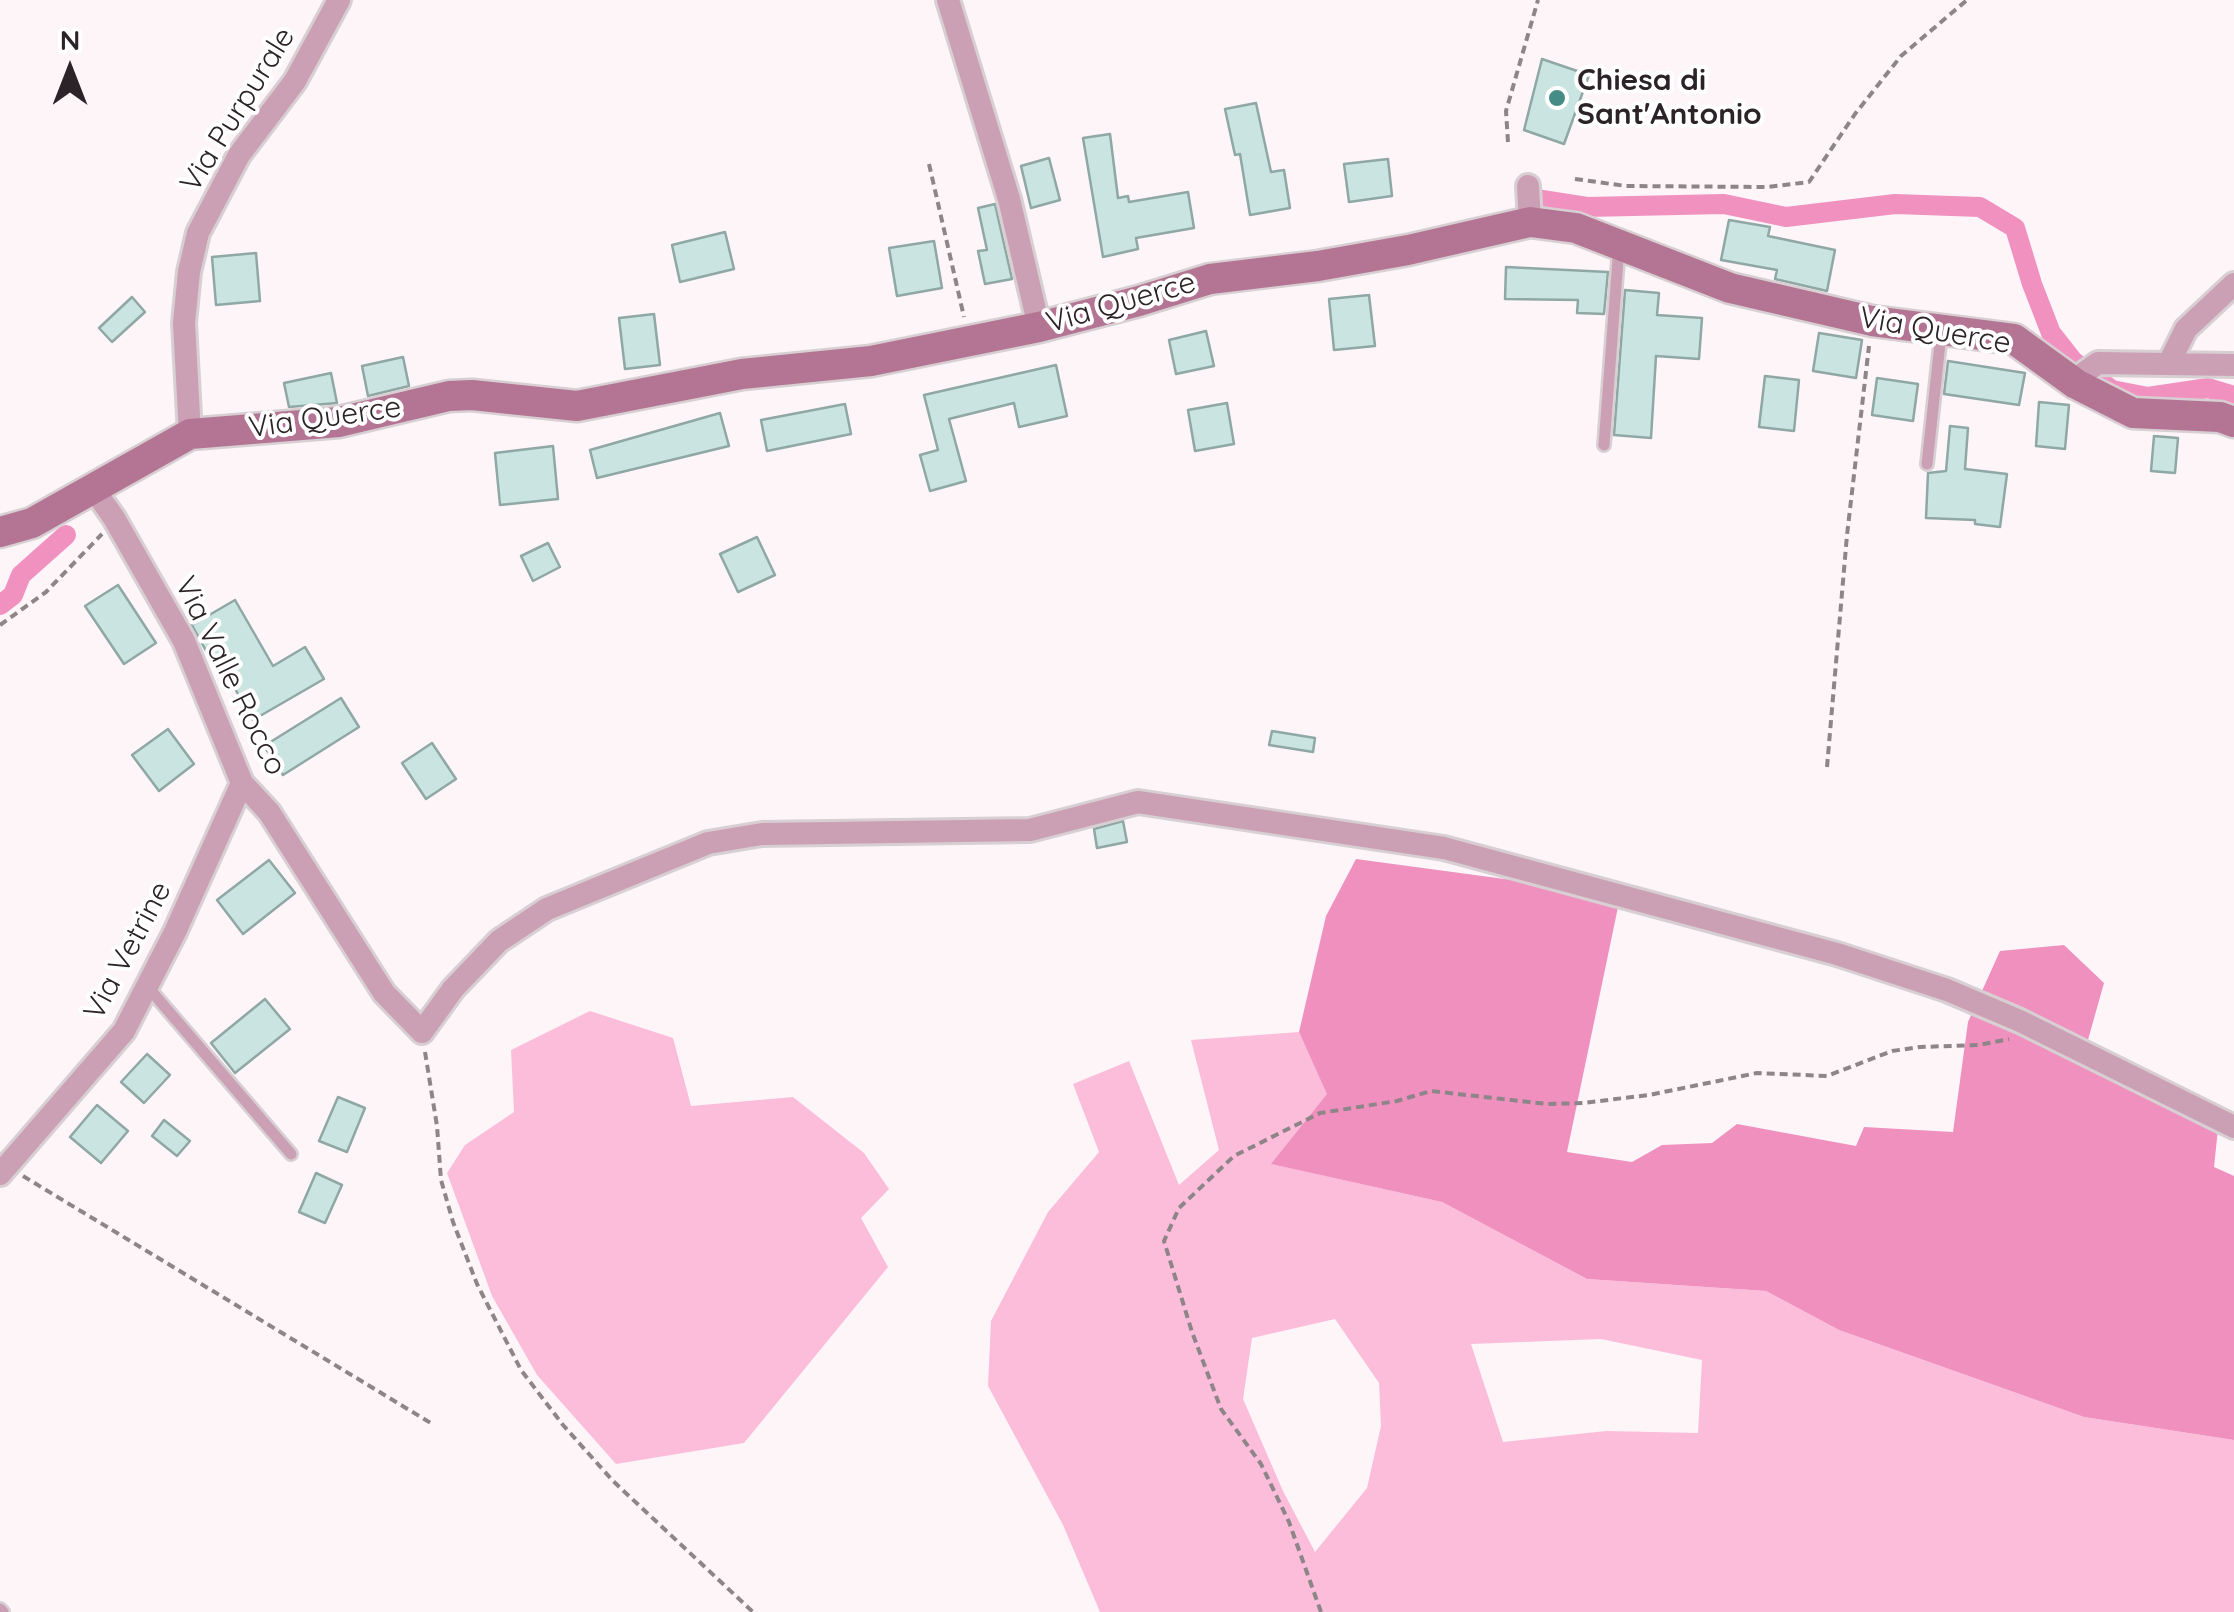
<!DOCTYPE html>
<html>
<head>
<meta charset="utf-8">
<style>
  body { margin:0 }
  #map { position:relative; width:2234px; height:1612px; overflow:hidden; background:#fef5f9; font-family:Quicksand,sans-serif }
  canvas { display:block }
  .north { position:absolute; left:20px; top:20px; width:100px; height:100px; -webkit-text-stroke:8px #fff; paint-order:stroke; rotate:0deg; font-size:28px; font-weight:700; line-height:40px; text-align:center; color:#2b2327 }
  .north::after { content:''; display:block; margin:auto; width:35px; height:45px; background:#2b2327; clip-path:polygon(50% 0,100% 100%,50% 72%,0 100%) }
</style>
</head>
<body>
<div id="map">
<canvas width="2234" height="1612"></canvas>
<div class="north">N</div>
</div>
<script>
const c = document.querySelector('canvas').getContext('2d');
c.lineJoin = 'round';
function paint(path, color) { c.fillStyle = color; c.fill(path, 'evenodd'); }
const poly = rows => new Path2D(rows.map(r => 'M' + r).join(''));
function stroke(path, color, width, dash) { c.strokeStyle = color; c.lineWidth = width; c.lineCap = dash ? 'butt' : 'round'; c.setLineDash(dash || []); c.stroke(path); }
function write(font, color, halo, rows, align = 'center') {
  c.font = font + ' Quicksand,sans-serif'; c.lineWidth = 8; c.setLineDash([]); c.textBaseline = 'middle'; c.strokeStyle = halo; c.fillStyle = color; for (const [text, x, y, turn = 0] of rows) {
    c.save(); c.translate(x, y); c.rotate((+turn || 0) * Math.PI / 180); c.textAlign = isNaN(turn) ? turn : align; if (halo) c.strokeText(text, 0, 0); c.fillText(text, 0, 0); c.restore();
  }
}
paint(poly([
  [590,1011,673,1038,691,1106,793,1097,864,1153,889,1189,861,1218,888,1267,744,1443,616,1464,537,1375,492,1296,447,1173,465,1145,514,1112,511,1050],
  [1299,1032,1328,1094,1272,1164,1442,1202,1587,1279,1766,1291,1839,1330,2084,1417,2234,1440,2234,1612,1100,1612,1063,1525,988,1386,991,1321,1048,1212,1099,1152,1073,1084,1129,1061,1179,1185,1219,1150,1191,1040],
  [1335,1319,1379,1383,1381,1426,1367,1488,1315,1552,1283,1491,1243,1399,1252,1338],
  [1601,1339,1702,1360,1698,1433,1606,1431,1503,1442,1471,1344]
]), '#fcbdda');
paint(poly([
  [1356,859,1512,880,1618,907,1567,1152,1632,1162,1662,1145,1712,1143,1737,1124,1856,1146,1864,1127,1953,1132,1968,1022,2000,951,2064,945,2104,983,2082,1061,2218,1129,2214,1167,2234,1176,2234,1440,2084,1417,1839,1330,1766,1291,1587,1279,1442,1202,1271,1164,1327,1094,1299,1032,1326,916]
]), '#ef90bf');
stroke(poly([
  [1542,200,1587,207,1724,204,1786,217,1895,204,1980,207,2015,228,2032,284,2051,333,2073,361,2112,390,2148,397,2208,388,2234,396],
  [0,605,13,595,21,575,66,535]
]), '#f091c0', 20);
const building = poly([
  [1542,59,1589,75,1564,144,1524,130,1542,59],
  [1256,103,1271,172,1284,170,1290,208,1250,215,1240,154,1235,155,1225,109,1256,103],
  [1110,134,1118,198,1128,196,1129,202,1188,192,1194,228,1136,238,1138,249,1103,257,1083,138,1110,134],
  [1049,158,1060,200,1031,208,1021,166,1049,158],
  [1388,159,1392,196,1349,202,1344,164,1388,159],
  [995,204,1012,279,985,284,978,251,987,250,978,208,995,204],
  [1729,220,1770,227,1768,236,1835,250,1827,291,1775,279,1777,270,1721,260,1729,220],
  [725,232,734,269,680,282,672,245,725,232],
  [934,241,942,288,897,296,889,248,934,241],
  [256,253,260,301,216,305,212,257,256,253],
  [1506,267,1608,272,1604,314,1577,313,1578,300,1505,299,1506,267],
  [1625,290,1659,293,1657,315,1702,318,1699,359,1656,356,1651,438,1614,435,1625,290],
  [1369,295,1375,346,1334,350,1329,299,1369,295],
  [132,297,145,312,112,342,99,328,132,297],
  [654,314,660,365,625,369,619,318,654,314],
  [1206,331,1214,366,1176,374,1169,340,1206,331],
  [1819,333,1862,340,1856,378,1813,371,1819,333],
  [403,357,409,386,368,396,362,366,403,357],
  [1948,361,2025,373,2019,405,1944,394,1948,361],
  [1056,365,1067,416,1019,427,1014,403,949,419,966,481,930,491,920,455,938,450,924,395,1056,365],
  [331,373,337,403,289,407,284,383,331,373],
  [1765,376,1799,380,1794,431,1759,427,1765,376],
  [1877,378,1918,384,1913,421,1872,415,1877,378],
  [2039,402,2069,405,2065,449,2036,446,2039,402],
  [1227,403,1234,444,1195,451,1188,410,1227,403],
  [845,404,851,434,767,451,761,420,845,404],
  [720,413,729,446,597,478,590,450,720,413],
  [1950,426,1968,428,1965,469,2007,474,2000,527,1975,524,1975,520,1926,518,1928,473,1946,471,1950,426],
  [2154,436,2178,438,2175,473,2151,471,2154,436],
  [553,446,558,499,500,505,495,453,553,446],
  [757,537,775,575,738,592,720,554,757,537],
  [548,543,560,567,533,581,521,556,548,543],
  [118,585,156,643,124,664,85,606,118,585],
  [235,600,273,666,305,647,324,679,253,720,223,668,217,671,192,625,235,600],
  [341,698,359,727,283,775,264,746,341,698],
  [168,729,194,764,159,791,132,755,168,729],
  [1272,731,1315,738,1313,752,1269,745,1272,731],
  [432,743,456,779,426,799,402,763,432,743],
  [1123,821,1127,842,1097,848,1094,829,1123,821],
  [269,860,295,893,243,934,217,900,269,860],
  [265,999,290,1029,235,1073,211,1043,265,999],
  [147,1054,170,1075,144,1103,121,1082,147,1054],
  [338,1097,365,1108,347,1152,319,1141,338,1097],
  [97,1105,128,1131,101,1163,70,1137,97,1105],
  [164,1120,190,1141,177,1156,152,1136,164,1120],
  [316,1173,342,1185,325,1223,299,1212,316,1173]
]);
paint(building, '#cae4e1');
stroke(building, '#8fa7a5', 2.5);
const lane = poly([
  [1604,445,1619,246],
  [1927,464,1941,334],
  [147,986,291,1154],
  [0,1609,3,1612]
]);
const street = poly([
  [948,0,1009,199,1039,327],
  [1528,186,1530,222],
  [2169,363,2186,329,2234,284],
  [2076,384,2080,376,2098,363,2234,365],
  [190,434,184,323,189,272,198,233,239,155,295,81,339,0],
  [93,488,114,518,184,641,242,783,269,812,384,993,422,1032,453,989,499,941,547,909,708,843,762,834,1030,830,1138,802,1444,848,1837,954,1947,990,2020,1021,2234,1127],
  [0,1174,124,1031,175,932,242,783]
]);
const secondary = poly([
  [0,532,32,523,190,434,339,422,449,396,472,395,577,406,742,374,871,361,1039,327,1139,301,1210,279,1318,266,1408,250,1530,222,1576,228,1730,288,1872,321,2014,339,2076,384,2133,413,2220,417,2234,422]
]);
stroke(lane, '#d8cfd3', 16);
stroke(street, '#d8cfd3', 28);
stroke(secondary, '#d8cfd3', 35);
stroke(poly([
  [1508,142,1506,111,1538,0],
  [929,164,964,317],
  [1575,179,1626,186,1767,187,1809,182,1855,114,1901,56,1967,0],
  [0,625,46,592,102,534],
  [1827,767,1847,535,1869,346],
  [425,1052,437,1126,441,1180,453,1222,477,1284,521,1370,563,1425,613,1481,753,1612],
  [23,1176,434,1425],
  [1321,1612,1289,1522,1261,1464,1221,1409,1192,1332,1164,1241,1179,1208,1234,1156,1320,1113,1397,1101,1431,1091,1547,1104,1583,1103,1649,1095,1757,1073,1827,1076,1892,1051,1920,1047,1979,1045,2009,1039]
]), '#8e8589', 4, [8, 5]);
stroke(lane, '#cca0b4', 11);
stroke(street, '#cca0b4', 22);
stroke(secondary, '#b37593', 30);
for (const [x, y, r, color] of [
  [1557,98,10,"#458c87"]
]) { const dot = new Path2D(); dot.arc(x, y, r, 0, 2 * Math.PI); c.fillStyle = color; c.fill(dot); stroke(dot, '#fff', 4); }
write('bold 30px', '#2b2327', '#fff', [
  ["Chiesa di",1577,81],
  ["Sant'Antonio",1577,115]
], 'left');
write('30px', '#2b2327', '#fff', [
  ["Via Purpurale",238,110,-58],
  ["Via Querce",1121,303,-16],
  ["Via Querce",1935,331,10],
  ["Via Querce",325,418,-8],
  ["Via Valle Rocco",230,676,64],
  ["Via Vetrine",128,951,-62]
]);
</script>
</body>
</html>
